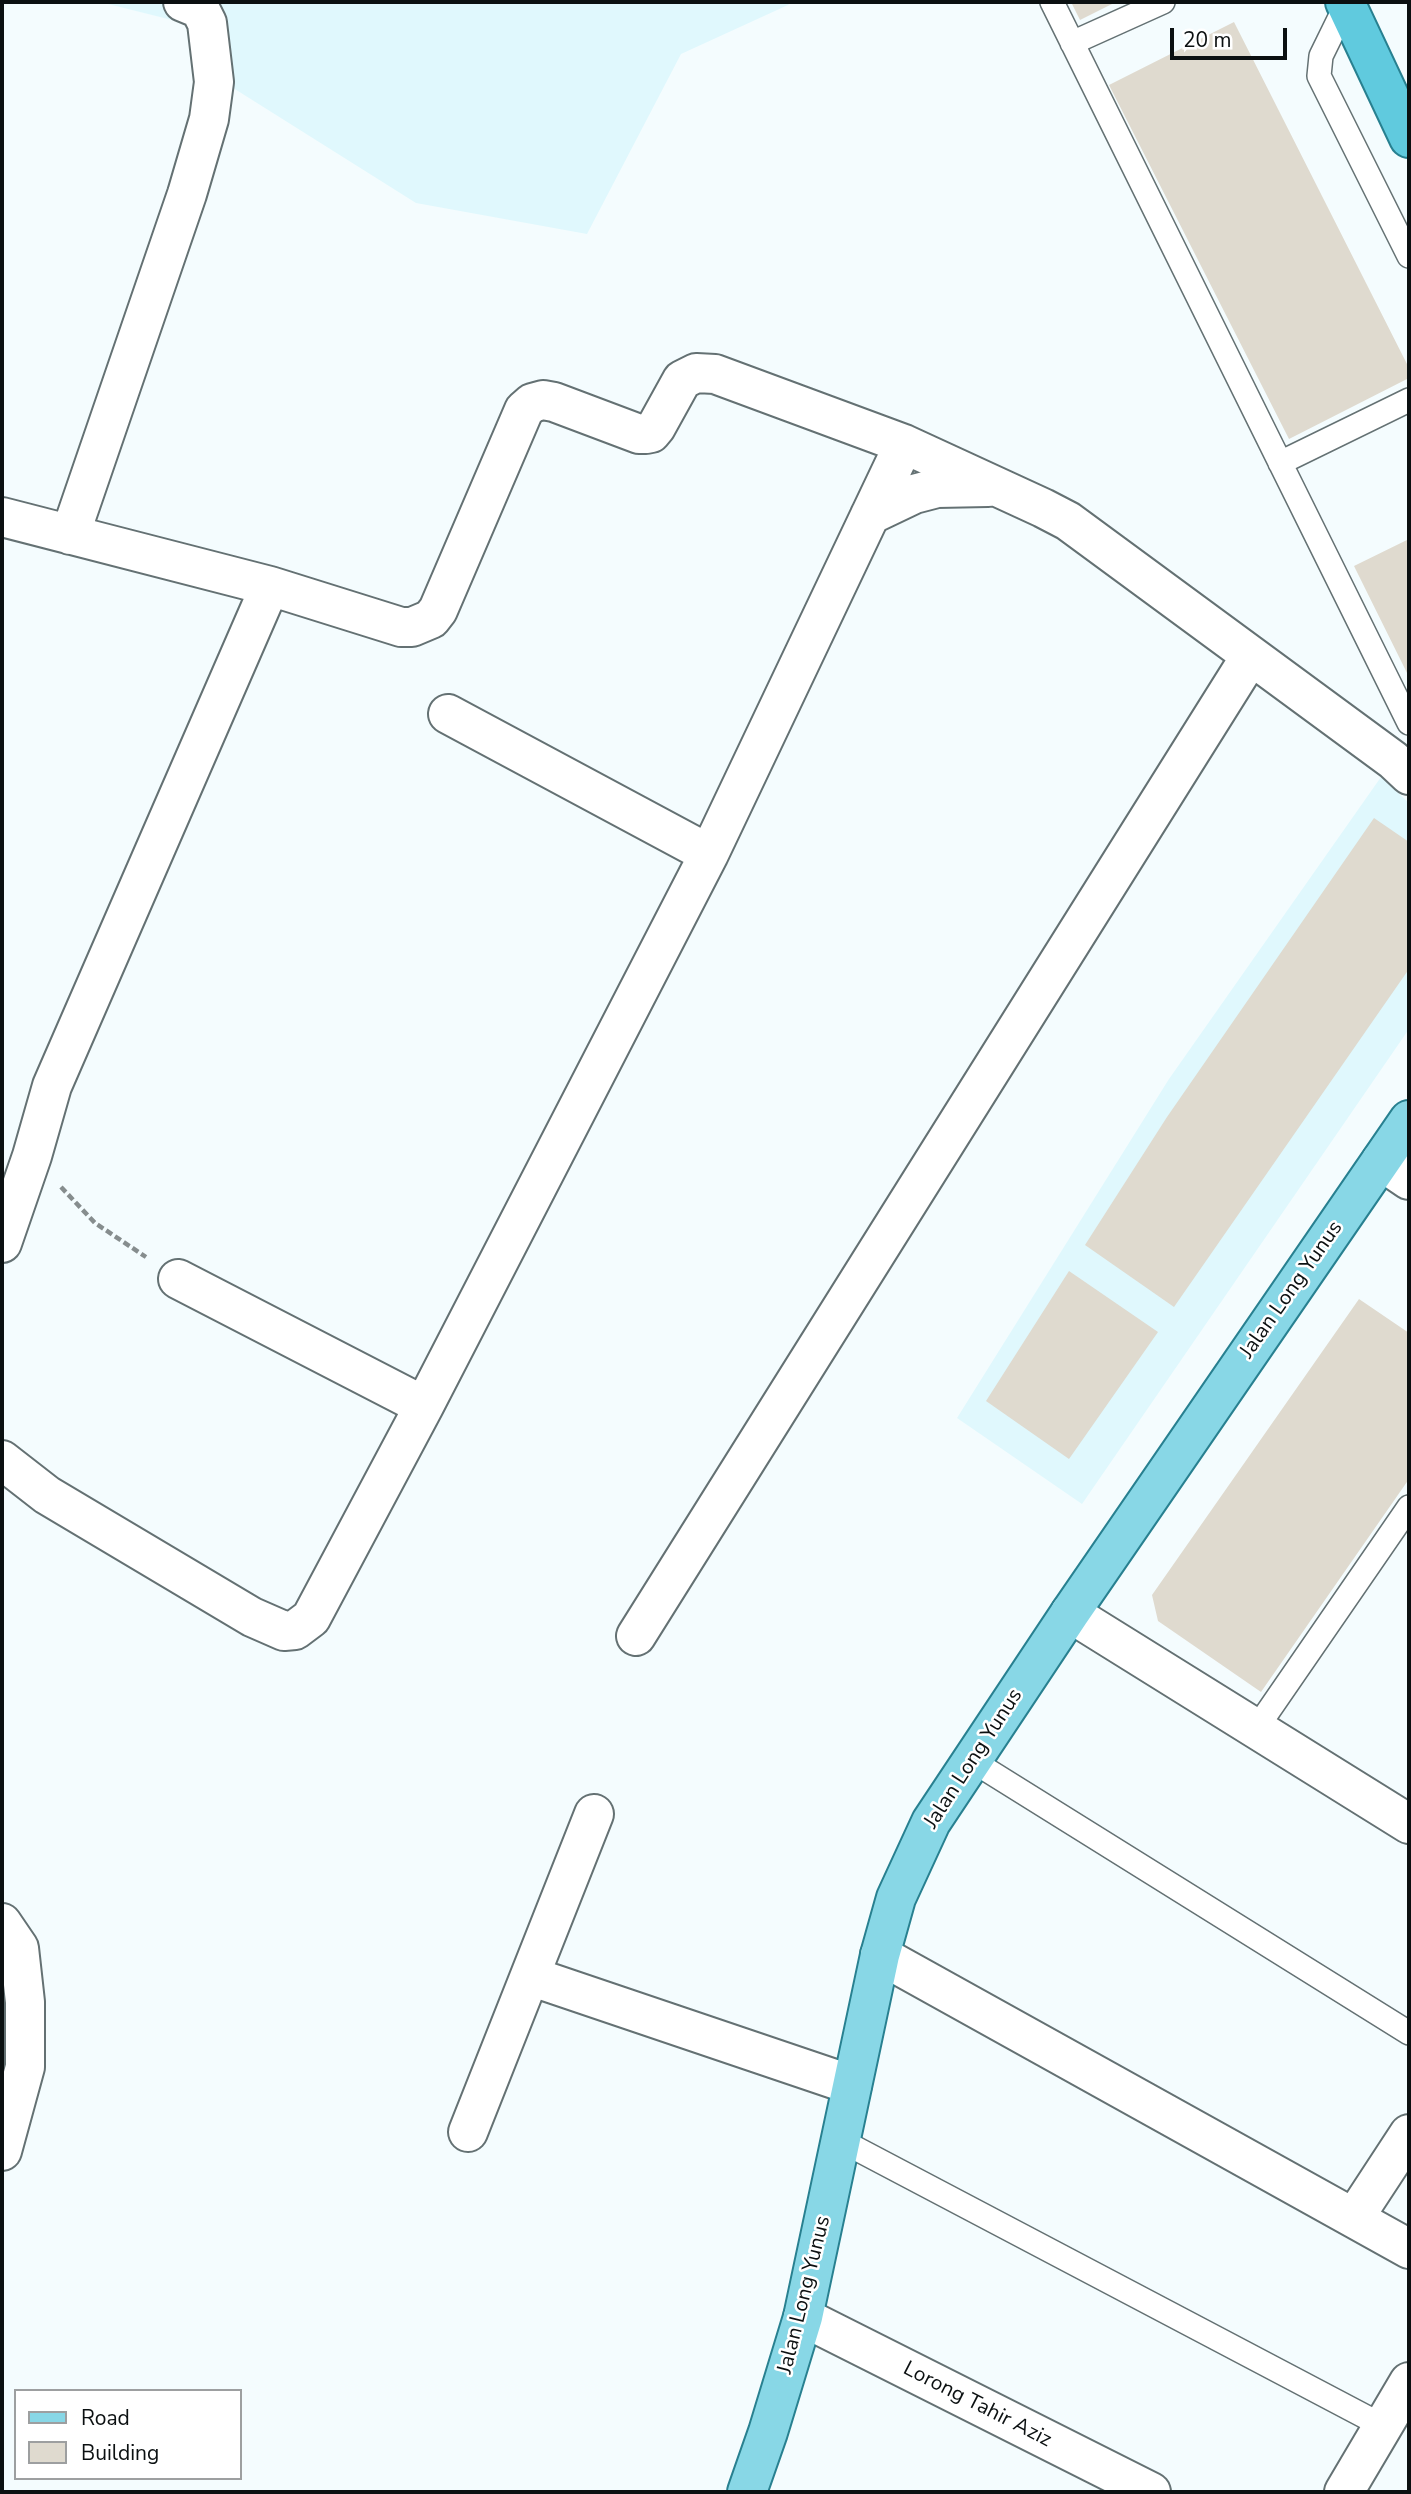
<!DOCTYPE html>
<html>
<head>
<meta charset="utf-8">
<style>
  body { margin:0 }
  #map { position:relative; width:1411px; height:2494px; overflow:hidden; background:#f4fcfe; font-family:"Nunito Sans",sans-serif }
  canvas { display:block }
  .frame { position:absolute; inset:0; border:4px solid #0b1011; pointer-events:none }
  .legend { position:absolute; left:14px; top:2389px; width:228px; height:91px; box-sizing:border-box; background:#fff; border:2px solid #9d9fa0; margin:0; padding:9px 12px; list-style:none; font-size:21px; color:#0b1011 }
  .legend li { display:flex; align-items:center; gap:14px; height:35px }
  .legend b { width:35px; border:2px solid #9d9fa0 }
  .scale { position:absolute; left:1170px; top:28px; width:117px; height:32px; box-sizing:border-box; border:4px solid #0b1011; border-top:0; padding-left:9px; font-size:21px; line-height:24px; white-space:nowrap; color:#0b1011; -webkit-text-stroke:5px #fff; paint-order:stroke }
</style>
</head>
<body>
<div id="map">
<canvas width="1411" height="2494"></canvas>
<div class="frame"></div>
<ul class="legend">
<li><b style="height:9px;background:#88d7e6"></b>Road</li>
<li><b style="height:19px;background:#dfdacf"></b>Building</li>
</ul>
<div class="scale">20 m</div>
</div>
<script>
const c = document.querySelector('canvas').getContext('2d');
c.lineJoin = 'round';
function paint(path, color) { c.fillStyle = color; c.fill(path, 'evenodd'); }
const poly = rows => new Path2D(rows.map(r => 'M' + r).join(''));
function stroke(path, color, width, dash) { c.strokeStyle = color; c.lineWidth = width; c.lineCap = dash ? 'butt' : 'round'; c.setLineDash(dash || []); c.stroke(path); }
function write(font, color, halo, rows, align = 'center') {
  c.font = font + ' "Nunito Sans",sans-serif'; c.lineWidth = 5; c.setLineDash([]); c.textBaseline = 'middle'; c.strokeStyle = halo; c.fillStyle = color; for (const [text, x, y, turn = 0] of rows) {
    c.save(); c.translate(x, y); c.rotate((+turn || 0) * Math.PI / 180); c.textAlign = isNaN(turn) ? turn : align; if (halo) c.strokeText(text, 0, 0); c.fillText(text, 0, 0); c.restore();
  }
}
paint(poly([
  [100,2,791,2,788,5,681,54,587,234,416,203,230,86,224,33],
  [1381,777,1409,803,1409,1029,1082,1504,957,1418,1169,1079]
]), '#e0f8fd');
paint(poly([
  [1071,2,1116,2,1080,20],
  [1234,22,1409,368,1409,378,1289,439,1109,85],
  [1409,539,1409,677,1354,566],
  [1374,818,1409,842,1409,969,1174,1307,1085,1245,1167,1117],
  [1069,1271,1158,1332,1069,1459,986,1401],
  [1359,1299,1409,1333,1409,1479,1261,1692,1158,1621,1152,1595]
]), '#dfdacf');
const service = poly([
  [1052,2,1409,723],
  [1346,5,1321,56,1319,76,1409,256],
  [1072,43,1163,2],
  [1280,463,1409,400],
  [1256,1729,1409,1507],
  [971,1760,1409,2033],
  [840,2140,1383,2426]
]);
const minor = poly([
  [870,515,914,494,937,488,988,487],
  [2,517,270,586,401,627,412,627,431,619,438,610,524,410,532,403,543,400,554,402,639,434,646,434,651,433,656,427,682,380,696,373,715,374,904,444,1043,508,1068,521,1393,760,1409,775],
  [70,535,187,194,209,119,214,82,207,23,200,9,183,2],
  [448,714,709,854],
  [1381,1161,1409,1180],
  [2,1243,32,1156,52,1086,270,586],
  [178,1279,424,1406],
  [2,1460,47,1495,252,1617,284,1631,295,1630,311,1618,424,1406,709,854,904,444],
  [1070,1613,1409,1824],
  [636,1636,1250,657],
  [2,1923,19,1948,25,2002,25,2067,2,2151],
  [880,1955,1409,2249],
  [530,1976,852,2085],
  [468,2132,594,1814],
  [1354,2218,1409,2134],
  [803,2317,1151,2492],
  [1344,2492,1409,2382]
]);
const primary = poly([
  [747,2492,768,2432,803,2317,880,1955,896,1898,931,1822,1070,1613,1409,1120]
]);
const trunk = poly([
  [1345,2,1409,138]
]);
stroke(service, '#647173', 26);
stroke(minor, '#647173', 42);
stroke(primary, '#288090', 42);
stroke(trunk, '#288090', 42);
stroke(poly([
  [61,1187,95,1223,146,1257]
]), '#868d8e', 4.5, [7, 3.5]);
stroke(service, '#fff', 23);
stroke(minor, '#fff', 38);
stroke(primary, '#88d7e6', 38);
stroke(trunk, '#60cade', 38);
write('21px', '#0b1011', '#fff', [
  ["Jalan Long Yunus",1292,1290,-55],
  ["Jalan Long Yunus",974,1759,-57],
  ["Jalan Long Yunus",805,2295,-76],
  ["Lorong Tahir Aziz",977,2405,27]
]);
</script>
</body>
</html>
